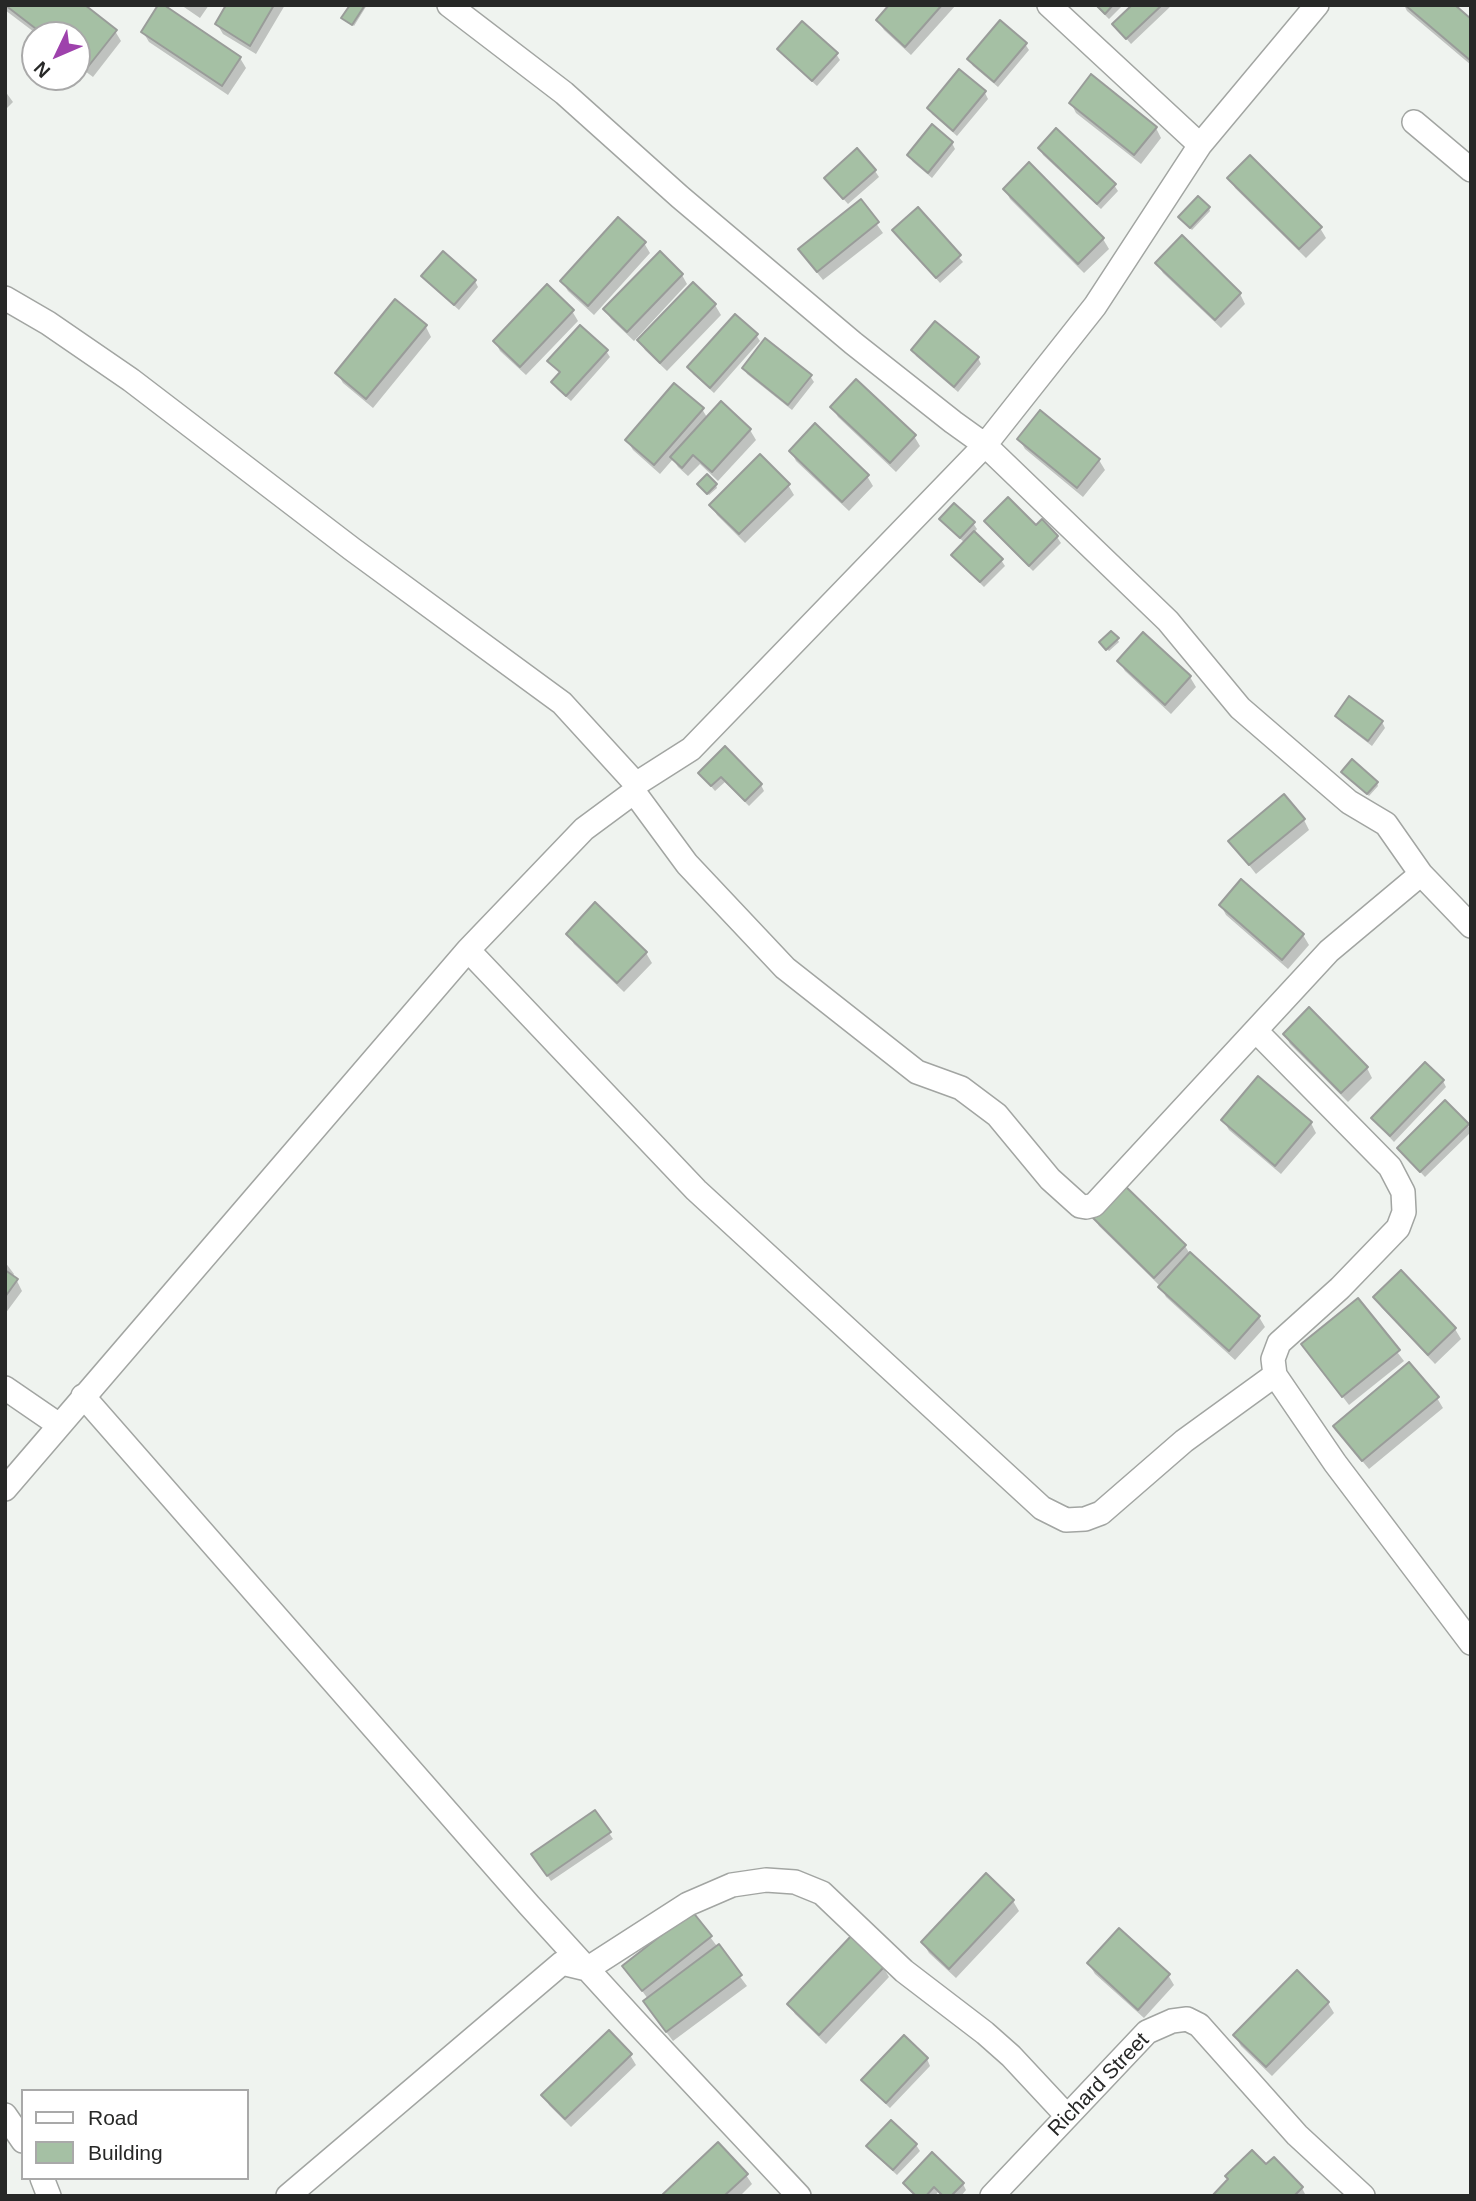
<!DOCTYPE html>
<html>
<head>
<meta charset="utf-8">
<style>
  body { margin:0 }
  #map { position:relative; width:1476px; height:2201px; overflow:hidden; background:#eff3ef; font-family:Arial,sans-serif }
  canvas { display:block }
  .frame { position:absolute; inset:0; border:7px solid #272827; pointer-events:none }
  .legend { position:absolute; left:21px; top:2089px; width:228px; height:91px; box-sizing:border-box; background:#fff; border:2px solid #a9a9a9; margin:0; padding:9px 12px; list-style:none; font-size:21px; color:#272827 }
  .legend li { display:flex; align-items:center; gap:14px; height:35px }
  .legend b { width:35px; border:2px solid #a9a9a9 }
  .north { position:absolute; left:21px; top:21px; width:70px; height:70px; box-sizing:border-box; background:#fff; border:2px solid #a9a9a9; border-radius:50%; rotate:226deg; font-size:19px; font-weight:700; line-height:28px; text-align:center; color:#272827 }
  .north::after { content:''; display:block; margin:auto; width:24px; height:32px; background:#9e42ac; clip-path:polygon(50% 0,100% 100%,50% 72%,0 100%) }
</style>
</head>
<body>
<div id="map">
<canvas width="1476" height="2201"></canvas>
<div class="frame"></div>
<ul class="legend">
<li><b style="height:9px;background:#fff"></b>Road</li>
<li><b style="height:19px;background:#a5c0a4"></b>Building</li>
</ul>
<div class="north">N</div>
</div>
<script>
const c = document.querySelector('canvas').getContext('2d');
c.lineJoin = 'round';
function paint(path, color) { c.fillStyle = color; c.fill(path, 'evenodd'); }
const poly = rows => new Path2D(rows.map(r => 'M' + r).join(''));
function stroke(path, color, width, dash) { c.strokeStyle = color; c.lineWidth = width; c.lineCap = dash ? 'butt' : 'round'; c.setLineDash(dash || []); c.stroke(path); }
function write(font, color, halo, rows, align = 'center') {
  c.font = font + ' Arial,sans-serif'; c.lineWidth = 6; c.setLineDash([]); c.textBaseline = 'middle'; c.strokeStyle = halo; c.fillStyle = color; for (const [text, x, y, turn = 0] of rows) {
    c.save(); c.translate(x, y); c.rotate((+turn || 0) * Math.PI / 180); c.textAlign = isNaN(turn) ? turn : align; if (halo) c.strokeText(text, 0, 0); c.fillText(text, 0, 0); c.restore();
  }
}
paint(poly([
  [5,5,82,5,115,31,121,41,93,77,77,65,77,35,38,35,5,10],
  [181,5,209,5,200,18],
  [228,5,285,5,256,54,223,34,217,24],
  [352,5,367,5,354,26,343,18],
  [892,5,956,5,911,55,884,30,878,21],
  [1095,5,1123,5,1109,19],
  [1135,5,1172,5,1131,44,1114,24],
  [1404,5,1452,5,1471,21,1471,65,1407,11],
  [143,32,240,58,246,68,228,95,149,42],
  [1025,44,1029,50,998,87,973,66,969,60],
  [779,49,836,54,840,60,817,86,783,55],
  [960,71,985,93,988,99,957,136,932,114,929,108],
  [5,91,13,102,5,110],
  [1071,103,1156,128,1161,138,1141,164,1076,113],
  [952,143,955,149,932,178,913,162,909,156],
  [1040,149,1114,185,1118,191,1101,209,1043,155],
  [875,171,879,177,848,204,830,184],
  [1230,178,1320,228,1326,238,1306,258,1235,188],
  [1005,189,1103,239,1109,249,1084,273,1010,199],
  [860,201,883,233,823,280,806,259],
  [1209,208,1210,211,1192,230,1181,219],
  [917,210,963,262,940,283,894,230],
  [644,243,650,253,594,315,568,291,562,281],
  [1157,263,1240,294,1245,304,1221,328,1163,273],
  [682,275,687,284,634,341,611,319,606,310],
  [423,276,475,281,478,287,459,310,427,282],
  [693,284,715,305,721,315,667,371,645,350,639,340],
  [572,311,578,321,526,375,500,351,495,341],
  [426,327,431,337,373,408,343,383,337,373],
  [756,335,760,341,714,393,693,374,690,368],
  [913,350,978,358,981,364,958,392,916,356],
  [606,351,610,357,571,401,557,389,553,382,561,374,550,361],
  [744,368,810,376,814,382,792,410,747,374],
  [832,407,914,436,920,446,896,472,838,417],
  [702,409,708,419,750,430,756,440,718,481,700,464,688,476,678,467,673,459,660,474,633,450,627,440],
  [1019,439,1099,460,1105,470,1083,497,1025,449],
  [791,451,867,476,873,486,849,511,796,461],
  [716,485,717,488,709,495,700,487],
  [788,485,794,495,745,543,717,515,711,505],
  [941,519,973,523,977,529,974,533,1001,560,1005,566,984,587,957,561,953,555,965,543,945,525],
  [986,521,1036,528,1057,537,1061,543,1033,571,990,528],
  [1143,635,1190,677,1196,687,1171,714,1125,671,1119,661],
  [1117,639,1119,642,1109,651,1103,645],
  [1337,716,1382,722,1385,728,1372,746,1341,722],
  [725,749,761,785,764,791,749,806,725,782,715,791,700,773],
  [1345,774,1377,783,1378,786,1369,796],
  [1304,820,1309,830,1256,874,1230,841],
  [1221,905,1303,935,1309,945,1288,969,1226,915],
  [568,934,646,953,652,963,624,992,574,944],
  [1285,1034,1367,1068,1372,1078,1348,1102,1290,1044],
  [1443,1081,1446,1087,1394,1142,1377,1124,1373,1118],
  [1223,1120,1311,1123,1316,1133,1281,1174,1229,1130],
  [1468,1125,1471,1132,1425,1177,1399,1149],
  [1093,1216,1185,1246,1190,1254,1259,1317,1265,1327,1235,1360,1166,1297,1161,1287,1099,1226],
  [5,1262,14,1274,12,1277,17,1281,22,1291,5,1314],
  [1375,1297,1455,1329,1461,1339,1435,1364,1381,1307],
  [1358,1301,1404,1361,1349,1405,1303,1345],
  [1437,1398,1443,1408,1369,1469,1341,1436,1335,1426],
  [595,1812,613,1839,551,1881,537,1860],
  [986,1876,1013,1901,1019,1911,956,1978,929,1953,923,1943],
  [692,1913,747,1986,673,2041,651,2012,645,2002,648,1999,624,1966],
  [1089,1964,1168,1975,1174,1985,1144,2018,1095,1974],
  [883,1967,889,1977,826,2044,795,2014,789,2004],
  [1328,2003,1334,2013,1272,2076,1241,2046,1235,2036],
  [630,2055,636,2065,571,2127,549,2105,544,2095],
  [927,2059,930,2066,890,2108,867,2086,864,2080],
  [916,2145,920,2151,897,2175,872,2152,869,2146],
  [1266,2167,1302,2188,1306,2196,1214,2196],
  [746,2175,752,2184,740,2196,664,2196],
  [905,2183,963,2184,966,2190,961,2196,942,2196,938,2192,935,2196,915,2196]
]), '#0003');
const building = poly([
  [5,5,85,5,117,30,87,68,77,61,77,35,44,35,5,5],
  [158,5,164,5,241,57,222,86,141,32,158,5],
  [226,5,274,5,250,46,215,24,226,5],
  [350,5,365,5,352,25,341,18,350,5],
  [889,5,942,5,905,47,876,20,889,5],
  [1096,5,1113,5,1105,14,1096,5],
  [1132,5,1162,5,1126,39,1112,24,1132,5],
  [1405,5,1455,5,1471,19,1471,61,1405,5],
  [1000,20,1027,43,994,82,967,59,1000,20],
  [802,21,838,53,812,81,777,49,802,21],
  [959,69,986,91,953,131,927,108,959,69],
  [1091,74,1157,127,1134,155,1069,103,1091,74],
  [932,124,953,142,928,173,907,155,932,124],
  [1056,128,1116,184,1097,204,1038,148,1056,128],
  [857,148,876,170,843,199,824,178,857,148],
  [1250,155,1322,227,1299,249,1227,178,1250,155],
  [1029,162,1104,238,1078,264,1003,189,1029,162],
  [1198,196,1210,207,1190,228,1178,217,1198,196],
  [861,199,879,222,817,272,798,249,861,199],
  [918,207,961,255,936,278,892,230,918,207],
  [618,217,646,242,588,306,560,281,618,217],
  [1182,235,1241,293,1215,320,1155,263,1182,235],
  [443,251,476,280,454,305,421,276,443,251],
  [660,251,683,274,627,332,603,309,660,251],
  [693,282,716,304,660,363,637,340,693,282],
  [547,284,574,310,520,367,493,341,547,284],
  [395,299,427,325,366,399,335,373,395,299],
  [735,314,758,334,710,388,687,367,735,314],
  [935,321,979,357,954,387,911,350,935,321],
  [580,325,608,350,566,396,551,382,560,372,547,361,580,325],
  [765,338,812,375,788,405,742,368,765,338],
  [856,379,916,435,890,463,830,407,856,379],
  [674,383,704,408,654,465,625,440,674,383],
  [721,401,751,429,712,472,693,455,682,468,670,457,721,401],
  [1040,410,1100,459,1077,488,1017,439,1040,410],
  [815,423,869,475,842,502,789,451,815,423],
  [760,454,790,484,739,534,709,505,760,454],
  [707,474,717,484,707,494,697,484,707,474],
  [1008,497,1036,525,1042,519,1058,536,1029,566,984,521,1008,497],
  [954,503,975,522,960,538,939,519,954,503],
  [974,531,1003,559,980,582,951,555,974,531],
  [1111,631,1119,638,1106,650,1099,642,1111,631],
  [1143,632,1191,676,1165,705,1117,661,1143,632],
  [1349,696,1383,721,1368,741,1335,716,1349,696],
  [725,746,762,784,745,801,721,777,711,786,698,773,725,746],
  [1352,759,1378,782,1367,794,1341,772,1352,759],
  [1284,794,1305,819,1249,865,1228,841,1284,794],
  [1241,879,1304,934,1282,960,1219,905,1241,879],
  [595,902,647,952,617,983,566,934,595,902],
  [1309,1007,1368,1067,1341,1093,1283,1034,1309,1007],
  [1425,1062,1444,1080,1390,1136,1371,1118,1425,1062],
  [1258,1076,1312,1122,1275,1166,1221,1120,1258,1076],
  [1445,1100,1469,1124,1420,1172,1397,1148,1445,1100],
  [1122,1183,1186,1245,1154,1278,1091,1216,1122,1183],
  [1190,1252,1260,1316,1229,1351,1158,1287,1190,1252],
  [5,1270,18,1279,5,1297,5,1270],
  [1401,1270,1456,1328,1428,1355,1373,1297,1401,1270],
  [1358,1298,1400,1350,1342,1397,1301,1344,1358,1298],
  [1409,1362,1439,1397,1362,1461,1333,1426,1409,1362],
  [595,1810,611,1832,547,1876,531,1854,595,1810],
  [986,1873,1014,1900,949,1969,921,1942,986,1873],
  [692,1911,712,1936,642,1991,622,1966,692,1911],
  [1119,1928,1170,1974,1138,2010,1087,1963,1119,1928],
  [852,1935,885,1966,819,2035,787,2004,852,1935],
  [719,1944,742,1975,666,2032,643,2001,719,1944],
  [1297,1970,1329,2002,1266,2067,1233,2035,1297,1970],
  [609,2030,632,2054,565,2119,541,2095,609,2030],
  [904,2035,928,2058,886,2103,861,2080,904,2035],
  [891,2120,917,2144,893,2170,866,2146,891,2120],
  [718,2142,748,2174,724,2196,661,2196,718,2142],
  [1252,2150,1266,2164,1274,2157,1303,2187,1294,2196,1212,2196,1228,2179,1225,2176,1252,2150],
  [932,2152,964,2183,951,2196,943,2196,934,2187,926,2196,916,2196,903,2183,932,2152]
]);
paint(building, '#a5c0a4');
stroke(building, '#999c99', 2);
const minor = poly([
  [449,5,564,93,680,197,853,343,953,422,985,445,1168,621,1240,708,1349,802,1386,824,1421,874,1471,926],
  [1049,5,1200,145],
  [1414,122,1471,170],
  [5,298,48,323,131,380,352,549,562,703,636,784],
  [634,792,687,864,785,968,917,1072,961,1088,997,1115,1050,1179,1080,1206,1086,1207,1094,1205,1329,951,1421,874],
  [468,950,696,1190,1042,1508,1066,1520,1085,1519,1101,1513,1184,1441,1275,1375],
  [1256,1031,1390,1167,1403,1192,1404,1212,1398,1228,1340,1288,1279,1343,1273,1359,1275,1375,1335,1463,1471,1643],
  [5,1388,59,1425],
  [83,1396,529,1905,633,2019,799,2196],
  [5,1489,468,950,584,829,634,792,636,784,691,749,985,445,1095,306,1200,145,1317,5],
  [5,2115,23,2141],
  [42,2178,49,2196],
  [288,2196,562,1963,587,1969,688,1904,732,1885,766,1880,795,1882,822,1893,904,1971,985,2033,1011,2056,1067,2116],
  [992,2196,1147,2032,1172,2021,1187,2019,1199,2025,1297,2135,1363,2196]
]);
stroke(minor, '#a2a5a2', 26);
stroke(minor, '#fff', 23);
write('21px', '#272827', '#fff', [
  ["Richard Street",1099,2085,-46]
]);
</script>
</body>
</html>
